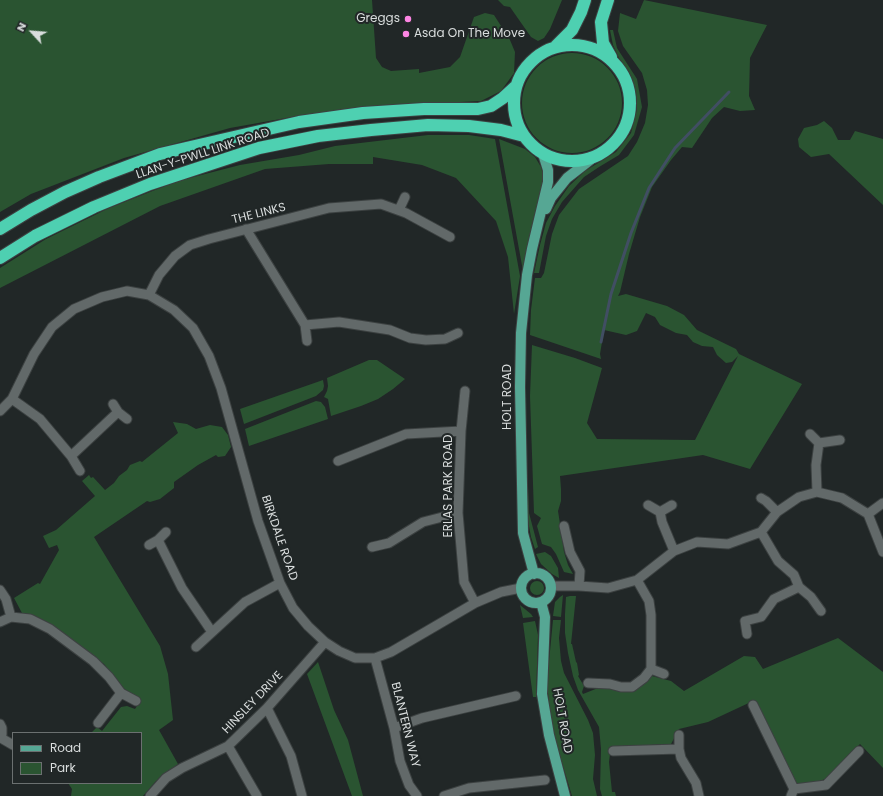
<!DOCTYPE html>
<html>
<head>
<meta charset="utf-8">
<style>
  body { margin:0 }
  #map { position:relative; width:883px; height:796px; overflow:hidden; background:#212727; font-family:Poppins,sans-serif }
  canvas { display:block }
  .legend { position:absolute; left:12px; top:732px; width:130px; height:52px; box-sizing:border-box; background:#212727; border:1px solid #6b7070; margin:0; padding:5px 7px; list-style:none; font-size:12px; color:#d9dddd }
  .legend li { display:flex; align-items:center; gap:8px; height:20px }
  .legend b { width:20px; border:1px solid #6b7070 }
  .north { position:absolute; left:12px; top:12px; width:40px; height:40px; -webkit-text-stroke:3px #212727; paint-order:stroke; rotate:296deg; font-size:11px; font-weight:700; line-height:16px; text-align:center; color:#d9dddd }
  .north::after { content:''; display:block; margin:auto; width:14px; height:18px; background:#d9dddd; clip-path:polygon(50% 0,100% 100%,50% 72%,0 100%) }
</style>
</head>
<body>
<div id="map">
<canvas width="883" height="796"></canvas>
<ul class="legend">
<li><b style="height:5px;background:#56a794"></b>Road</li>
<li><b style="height:11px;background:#2a5431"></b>Park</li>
</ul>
<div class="north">N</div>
</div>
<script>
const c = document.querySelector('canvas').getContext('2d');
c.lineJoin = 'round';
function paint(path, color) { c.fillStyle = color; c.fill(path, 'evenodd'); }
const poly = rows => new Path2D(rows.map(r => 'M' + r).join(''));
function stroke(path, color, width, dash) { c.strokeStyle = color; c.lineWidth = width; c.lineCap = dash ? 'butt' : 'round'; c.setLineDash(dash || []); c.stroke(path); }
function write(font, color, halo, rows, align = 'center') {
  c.font = font + ' Poppins,sans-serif'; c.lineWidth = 4; c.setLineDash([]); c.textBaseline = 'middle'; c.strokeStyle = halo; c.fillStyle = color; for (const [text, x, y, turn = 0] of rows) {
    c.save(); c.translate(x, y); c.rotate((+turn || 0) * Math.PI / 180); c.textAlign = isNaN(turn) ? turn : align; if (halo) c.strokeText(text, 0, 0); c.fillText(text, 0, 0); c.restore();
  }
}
paint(poly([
  [0,0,372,0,376,58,382,67,391,71,419,69,419,73,450,67,460,57,474,17,485,13,494,15,510,40,515,52,514,73,501,91,481,101,379,106,303,115,230,128,124,158,31,194,0,212],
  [498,0,562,0,550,29,544,38,538,41,531,37,510,7,504,6],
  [644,0,767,25,750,58,749,96,755,110,740,111,724,107,712,118,692,148,682,147,671,160,652,187,640,217,629,254,620,292,618,296,626,294,667,306,684,315,697,330,736,349,739,354,802,384,750,469,703,455,560,476,561,489,561,501,558,511,560,524,564,552,568,565,573,574,564,572,556,554,551,547,542,544,537,526,541,518,534,513,530,396,532,345,575,358,602,368,587,423,597,439,695,440,738,356,732,362,726,363,717,355,713,347,702,346,693,342,687,335,676,333,660,325,655,317,646,313,637,331,626,335,604,330,600,354,601,359,530,335,531,310,535,278,541,278,544,273,552,234,559,215,579,189,628,156,637,142,645,123,648,105,647,90,642,73,623,46,618,31,620,13,636,19],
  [610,30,613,30,617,48,637,79,642,107,634,135,619,155,599,167,584,177,562,202,552,219,546,236,539,273,534,273,540,245,546,223,555,206,569,186,585,171,616,152,631,133,637,109,636,92,630,74,619,58,613,45],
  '522 103a50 50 0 1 1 100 0a50 50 0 1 1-100 0Z',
  [824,121,832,128,838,140,850,140,855,131,883,139,883,205,829,154,811,157,799,147,798,139,804,128,817,125],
  [428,135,469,135,495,139,520,276,514,314,508,257,496,221,456,178,422,165,373,157,373,164,329,164,265,169,160,206,0,288,0,268,46,239,109,208,178,181,240,165,299,155,335,146],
  [499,139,525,149,535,157,541,167,544,178,543,190,523,271],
  [369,360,377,360,405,379,393,389,378,399,361,406,331,416,328,399,324,397,327,391,328,386,327,378],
  [323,380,324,386,323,390,316,396,244,424,240,409],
  [316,401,321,402,325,407,328,419,249,446,245,429],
  [173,422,187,424,196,429,210,425,222,427,228,435,231,447,225,456,218,457,216,455,198,465,174,482,174,488,160,499,150,502,147,501,94,537,160,646,168,674,173,720,159,730,178,764,156,781,143,796,71,796,72,789,68,783,141,783,141,733,91,733,97,727,102,731,121,707,127,706,135,709,141,700,123,688,104,664,86,651,38,618,22,613,14,598,38,583,40,584,59,550,57,545,49,548,43,536,56,530,95,496,82,481,89,475,91,478,93,477,105,490,114,483,119,476,127,470,130,465,140,461,142,462,178,433],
  [528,486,529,513,538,547,535,549,531,537,526,510,526,487],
  [545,552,551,556,558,568,559,578,552,574,541,564,536,554],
  '530 588a7 7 0 1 1 14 0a7 7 0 1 1-14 0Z',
  [563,595,561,617,553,616,555,602,560,597],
  [570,596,576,596,571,644,572,644,576,662,577,663,579,675,578,676,584,686,582,692,583,694,598,688,638,687,652,676,671,681,684,691,744,656,755,657,763,669,838,638,883,672,883,768,860,744,825,779,810,785,797,785,753,701,708,722,679,729,671,744,612,747,608,750,610,754,609,762,612,792,615,792,616,796,602,796,600,789,601,749,599,727,578,690,573,676,568,653,565,633,565,614,566,597],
  [520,605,531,614,533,617,523,618],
  [553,620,561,620,559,638,561,661,564,673,588,720,593,733,595,755,593,779,597,796,572,796,556,743,550,716,547,682],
  [535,621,538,635,536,697,533,697,523,623],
  [318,662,334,710,348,740,363,796,352,796,307,674]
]), '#2a5431');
stroke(poly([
  [601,342,611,294,631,233,649,188,675,148,729,92]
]), '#414e63', 3);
const street = poly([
  [399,210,405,197],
  [246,229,305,325,339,322,390,330,410,338,426,340,445,339,458,333],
  [149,295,159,275,175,256,190,245,209,239,329,208,381,204,406,213,450,237],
  [305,325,307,341],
  [465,391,461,431,458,513,464,582,475,603],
  [12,399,40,419,71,456,80,471],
  [113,404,118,412,127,419],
  [0,411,12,399,34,354,52,327,74,309,102,297,127,291,149,295,174,310,193,328,209,356,221,388,258,521,280,583,293,608,308,626,325,642,339,651,355,658,375,658,391,652,475,603,501,592,521,588],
  [810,434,819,443],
  [71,456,118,412],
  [338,461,406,434,461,431],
  [817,492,816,465,819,443,840,440],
  [761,498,766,501,777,512],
  [648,505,660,512,662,522,674,551],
  [660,512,672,505],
  [868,514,883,503],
  [564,526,570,552,580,571,579,586],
  [761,532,778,561,794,575,799,587,811,597,821,611],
  [158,540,182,588,212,632],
  [149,545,158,540,166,532],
  [372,547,389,543,423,522,458,513],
  [551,586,579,586,608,588,637,580,674,551,697,542,728,544,761,532,777,512,799,497,817,492,842,498,868,514,883,552],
  [0,590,6,599,11,617],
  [0,622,11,617,30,619,50,629,93,661,109,677,121,693,136,701],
  [747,634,745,621,761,617,774,599,799,587],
  [196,647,245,602,280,583],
  [375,658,394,728,400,761,409,785,417,796],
  [651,669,664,674],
  [588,683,610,684,621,687,632,687,644,678,651,669,651,615,649,601,637,580],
  [753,705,794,789],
  [267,708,291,756,302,796],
  [98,723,121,693],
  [0,724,2,728,2,734,1,738,13,745],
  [394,728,422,718,516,696],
  [228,746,257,796],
  [679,749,681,758,696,783,699,796],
  [613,751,679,749,679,735],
  [150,796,166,778,182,768,228,746,267,708,325,642],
  [444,796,469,788,545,780],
  [791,796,794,789,826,785,859,751]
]);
const primary = poly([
  [546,209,551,198,567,178,594,157],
  '521 588a15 15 0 1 1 30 0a15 15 0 1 1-30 0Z',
  [534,574,523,533,520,387,521,333,527,275,532,249,548,182,548,170,543,154],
  [541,602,545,617,542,694,549,735,565,796]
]);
const highway = poly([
  [608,0,601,22,603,43,611,57],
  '514 103a58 58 0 1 1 116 0a58 58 0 1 1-116 0Z',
  [556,46,572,30,581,12,585,0],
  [0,229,31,210,65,192,99,177,160,154,299,122,363,113,424,109,478,109,491,106,503,98,515,87],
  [0,258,35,236,94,207,150,184,259,148,318,136,371,130,428,125,469,126,501,130,524,136]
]);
stroke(street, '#3c4141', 11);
stroke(primary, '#3c4141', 12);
stroke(highway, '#3c4141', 14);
stroke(street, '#626969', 9);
stroke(primary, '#56a794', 10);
stroke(highway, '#4ed0b1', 12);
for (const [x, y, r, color] of [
  [408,19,4,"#fd86e3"],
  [406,34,4,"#fd86e3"]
]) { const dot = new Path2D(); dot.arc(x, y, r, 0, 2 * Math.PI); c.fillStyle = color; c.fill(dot); stroke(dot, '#212727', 1.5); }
write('12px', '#d9dddd', '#212727', [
  ["Greggs",400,19],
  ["Asda On The Move",414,34,"left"]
], 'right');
write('12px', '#d9dddd', '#212727', [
  ["LLAN-Y-PWLL LINK ROAD",203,154,-18],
  ["THE LINKS",259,214,-14],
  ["HOLT ROAD",508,397,-90],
  ["ERLAS PARK ROAD",449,486,-90],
  ["BIRKDALE ROAD",279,538,71],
  ["HINSLEY DRIVE",253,703,-46],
  ["HOLT ROAD",562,721,80],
  ["BLANTERN WAY",405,725,76]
]);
</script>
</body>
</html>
